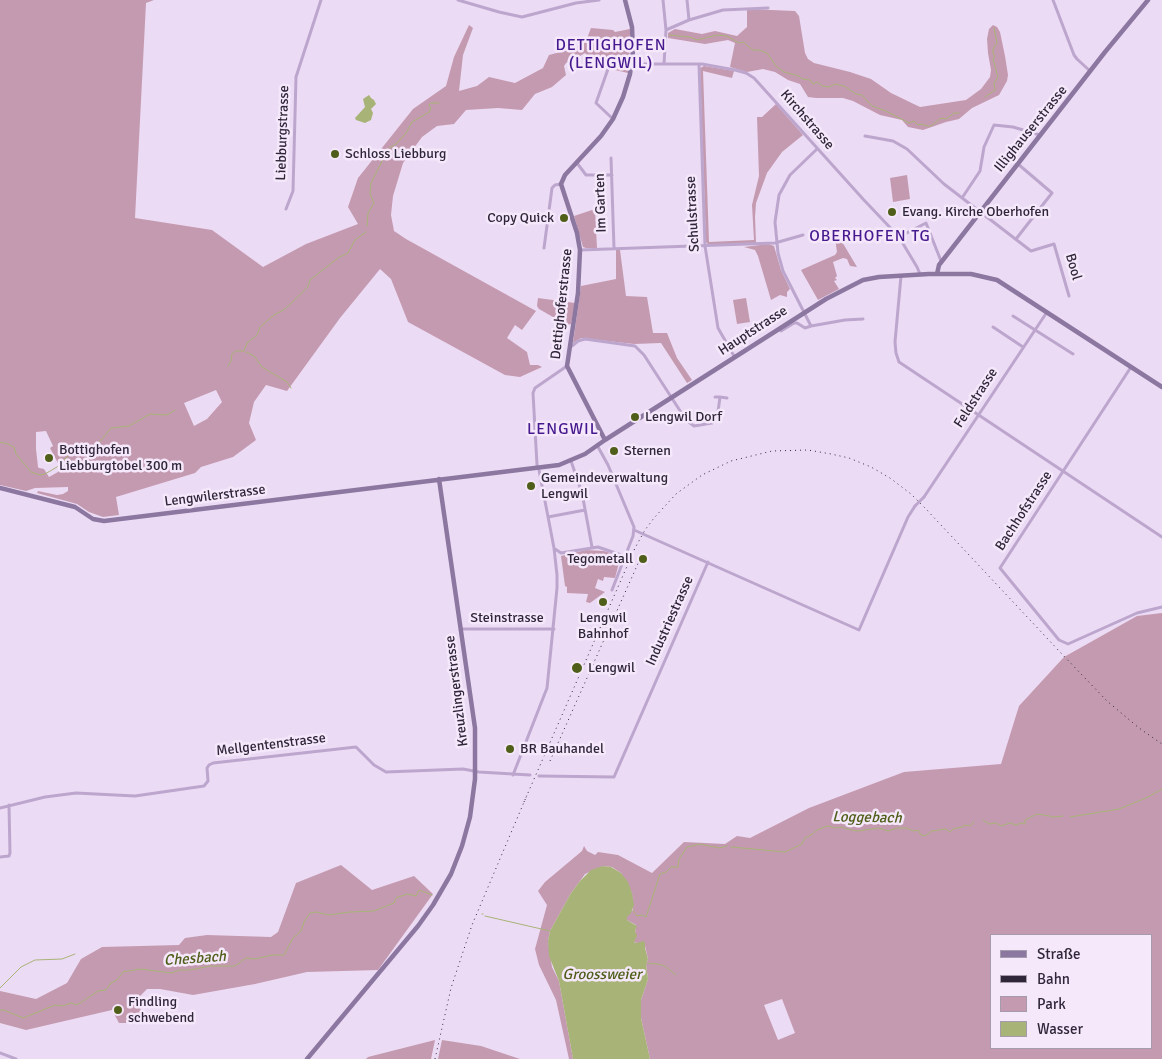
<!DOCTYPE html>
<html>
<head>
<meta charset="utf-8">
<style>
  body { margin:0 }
  #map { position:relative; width:1162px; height:1059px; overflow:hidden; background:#ecdbf4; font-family:Signika,sans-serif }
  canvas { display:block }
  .legend { position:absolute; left:990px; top:934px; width:162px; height:115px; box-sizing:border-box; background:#f5e8fb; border:1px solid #a69bad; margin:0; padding:6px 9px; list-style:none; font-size:15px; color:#2f2739 }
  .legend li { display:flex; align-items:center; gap:10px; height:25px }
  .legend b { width:25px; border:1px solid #a69bad }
</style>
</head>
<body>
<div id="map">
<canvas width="1162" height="1059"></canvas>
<ul class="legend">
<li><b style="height:6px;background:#8c77a1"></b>Straße</li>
<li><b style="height:6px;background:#2f2739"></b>Bahn</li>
<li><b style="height:14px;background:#c49ab0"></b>Park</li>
<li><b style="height:14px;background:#a8b377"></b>Wasser</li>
</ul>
</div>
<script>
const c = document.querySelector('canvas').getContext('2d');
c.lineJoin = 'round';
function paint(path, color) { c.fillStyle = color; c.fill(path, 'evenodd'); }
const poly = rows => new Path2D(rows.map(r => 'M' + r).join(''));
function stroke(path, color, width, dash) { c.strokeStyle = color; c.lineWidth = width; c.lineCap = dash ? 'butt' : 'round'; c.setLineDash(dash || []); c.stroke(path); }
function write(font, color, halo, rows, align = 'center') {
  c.font = font + ' Signika,sans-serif'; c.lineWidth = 5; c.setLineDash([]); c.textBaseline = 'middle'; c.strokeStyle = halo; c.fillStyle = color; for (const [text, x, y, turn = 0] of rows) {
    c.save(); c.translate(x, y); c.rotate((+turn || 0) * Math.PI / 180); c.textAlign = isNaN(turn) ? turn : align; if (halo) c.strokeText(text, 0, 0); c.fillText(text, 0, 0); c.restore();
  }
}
paint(poly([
  [0,0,154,0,146,3,135,218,212,230,263,267,306,244,358,224,348,207,358,178,413,109,446,86,454,57,469,25,473,28,463,55,459,91,477,86,489,77,515,83,543,68,549,55,575,48,586,41,591,28,613,30,615,32,630,29,630,48,628,73,607,68,607,64,592,62,585,53,575,59,566,63,564,66,566,75,552,87,535,94,522,110,498,108,466,110,454,124,437,126,422,137,403,163,393,196,391,215,394,231,406,239,536,311,522,330,515,325,507,338,527,352,530,365,538,365,542,367,520,377,505,375,408,322,391,279,380,269,340,318,287,391,266,385,254,402,249,423,256,440,233,457,201,467,195,473,116,497,119,515,103,517,89,512,77,504,37,493,38,491,57,495,63,494,68,491,68,487,35,488,26,491,0,485],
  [216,390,222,402,207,419,194,426,184,403],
  [46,431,53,446,50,448,60,467,58,472,49,477,44,469,39,468,38,467,36,449,36,432],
  [747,9,795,11,799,16,805,53,808,59,814,63,850,72,871,79,891,93,920,107,966,100,981,89,990,77,991,70,988,53,987,39,989,29,993,25,997,27,1000,32,1005,56,1008,75,1007,81,999,95,972,108,959,119,946,122,923,130,908,127,902,120,880,115,853,101,843,98,816,98,808,97,800,84,788,80,775,72,763,69,747,72,730,67,735,43,728,40,705,44,668,38,668,33,675,29,702,34,715,31,737,36,747,27],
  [704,66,734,71,732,78,703,71,709,242,754,240,752,205,759,176,757,117,762,117,776,104,803,135,782,152,767,173,756,203,755,217,756,243,709,245,706,242,700,68],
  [907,175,910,199,893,202,890,178],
  [595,209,597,248,586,248,583,247,574,216],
  [838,235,857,267,850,266,847,259,843,258,833,262,837,276,835,278,837,280,834,281,839,289,818,300,801,270,835,255,837,252,835,238],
  [768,244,774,246,781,270,790,289,787,292,787,297,780,295,771,300,758,256,755,250,744,247],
  [616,250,620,250,626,296,647,297,653,333,667,333,677,358,692,380,687,383,661,343,634,344,581,338,573,343,581,286,616,279],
  [538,298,575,303,571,324,567,325,539,309,537,306],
  [746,298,750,322,737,324,733,300],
  [586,550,604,551,617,555,620,559,615,578,604,577,603,581,598,579,595,588,605,592,590,603,586,602,588,594,567,593,567,587,565,586,561,556],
  [1162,613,1162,1059,650,1059,641,1018,641,1000,648,979,646,964,648,959,645,946,634,942,636,925,627,920,627,915,633,910,632,893,621,873,612,867,603,866,585,874,580,881,571,893,550,931,548,941,552,967,559,981,573,1059,569,1059,556,1000,539,965,535,949,547,905,538,891,545,882,582,851,584,846,587,851,595,855,598,852,618,855,652,873,684,842,725,844,737,836,750,838,809,808,904,772,1001,764,1019,706,1064,657,1137,616],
  [991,935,1151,935,1151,1048,991,1048],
  [782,999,795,1033,778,1040,764,1005],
  [341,865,372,890,414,876,433,894,378,970,307,972,255,984,193,995,160,989,147,989,137,999,142,1013,133,1023,119,1023,112,1010,26,1030,0,1023,0,991,36,999,67,983,81,959,102,947,179,945,185,938,207,935,271,937,278,932,296,883],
  [435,1040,431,1059,366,1059,368,1057],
  [442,1040,481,1046,520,1059,438,1059]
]), '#c49ab0');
paint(poly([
  [369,95,371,98,374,100,376,104,371,109,373,113,371,120,365,123,356,120,355,118,365,107,363,99],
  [603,866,611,867,621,873,628,882,632,893,634,905,631,913,627,917,627,920,637,926,635,931,637,936,634,942,636,943,644,941,645,943,645,948,648,959,646,964,648,979,641,1000,641,1018,650,1059,573,1059,559,981,549,956,548,941,550,931,571,893,580,881,591,870]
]), '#a8b377');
stroke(poly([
  [669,35,690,37,697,40,717,35,727,36,739,43,743,42,753,50,759,50,767,53,776,66,784,72,799,76,802,79,810,80,813,84,817,82,822,86,829,87,835,84,844,86,856,94,862,95,872,106,886,111,909,123,914,121,918,125,922,124,927,126,931,126,941,118,946,119,954,113,959,113],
  [985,97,995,90,994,83,998,77,993,59,995,56,993,54,993,49,997,43,994,28],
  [367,226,368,213,374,203,370,194,371,183,388,149,396,144,406,133,412,122,429,112,431,109,429,105,431,103,439,103],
  [246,352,254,356,262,367,287,382,291,388],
  [228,366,231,361,232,354,236,351,244,351,247,343,257,335,260,327,274,315,285,309,308,287,310,280,338,258,348,253,355,240,366,232],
  [0,442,8,444,14,447,16,454,31,472,40,475,45,474,57,467,69,455,91,450,97,445,111,428,129,426,150,414,167,415,175,410],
  [1070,817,1119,809,1146,798,1162,789],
  [983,820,989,824,996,823,1001,826,1010,823,1016,825,1021,823,1025,824,1025,820,1037,814,1055,817,1063,816],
  [731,847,785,852,802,844,805,838,811,835,817,830,827,826,836,828,842,827,847,829,857,831,879,828,888,831,897,828,907,828,913,831,918,830,921,835,925,836,932,831,946,829,950,832,953,829,962,827,965,825,970,826,974,822],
  [633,910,637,916,642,915,646,917,660,874,666,872,671,867,678,867,679,859,687,847,700,844,719,848,727,846],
  [482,914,483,914],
  [485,916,550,931],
  [646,963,658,964,665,966,676,975],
  [0,988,21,967,35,960,62,959,75,954],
  [0,1010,4,1010,23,1018,55,1005,63,1006,71,1003,77,1005,98,991,106,990,111,983,117,980,123,972,140,969,172,973,179,970,189,970,211,966,235,966,246,958,255,959,272,955,284,955,293,938,301,931,304,922,310,913,316,912,329,915,350,912,374,911,394,903,396,898,407,894,416,896,419,890,432,895]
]), '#a8b377', 1);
stroke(poly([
  [458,0,499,12,522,17,576,3,599,0],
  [663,0,666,30,664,64],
  [687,0,689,20],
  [1053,0,1074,55,1077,59,1090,71],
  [666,30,689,20,723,10,768,8],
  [631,64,702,64,735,70,746,73,754,78,863,199,899,237,917,267,920,274],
  [699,65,705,246,718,328,734,356],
  [608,69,596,103,613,119],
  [865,136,893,141,907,149,944,184,1031,251,1054,244,1069,296],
  [817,149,790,175,779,195,775,222,778,253,783,271,811,326,845,320,863,319],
  [611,158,614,248],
  [577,163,586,175,612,175],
  [962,198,980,171,984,147,994,125,1013,127,1040,135],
  [286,209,293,191,296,77,321,0],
  [899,237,926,223,941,261],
  [1016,239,1052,193,1018,164],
  [544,248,552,188,555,185,561,184],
  [580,250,775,243,803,235],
  [901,276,895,342,896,353,899,362,1162,537],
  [1013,316,1073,354],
  [993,327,1023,347],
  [781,331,794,323,797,323,805,328,811,326],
  [570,346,572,346,578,341,585,339,635,346,644,355,686,420,694,426,712,423,717,419,720,397,727,398],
  [1131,367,1000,568,1059,640,1068,644,1137,613,1162,607],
  [715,397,720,397],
  [597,445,608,465,634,527,633,536,612,590],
  [571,461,582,493,592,547],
  [924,497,1047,312],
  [548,517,585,510],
  [634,530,859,630,908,517,915,506],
  [555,549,561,553,598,547,624,556],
  [461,629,554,629],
  [513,775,547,688,557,588,557,575,554,548,539,470,537,465,533,393,535,388,567,366],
  [539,776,614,777,708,562],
  [0,808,45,797,76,793,135,796,204,786,208,781,207,768,209,765,213,763,356,747,374,765,386,772,463,769,479,772,530,775],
  [0,857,9,856,10,853,9,805],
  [0,1053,16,1059]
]), '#bda6cd', 3);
stroke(poly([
  [937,274,939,265,1105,52,1148,0],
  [605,440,567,366,578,293,580,250,577,233,561,184,565,175,601,136,613,119,623,97,630,74,633,51,632,27,625,0],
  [0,488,75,507,93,519,104,521,559,465,585,454,605,440,826,299,863,280,879,277,929,274,971,274,997,280,1162,387],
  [307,1059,418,926,433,905,451,874,462,846,470,817,475,779,475,728,439,479]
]), '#8c77a1', 4.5);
stroke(poly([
  [550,761,640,559],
  [524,802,635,548,645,530,654,518,676,494,702,475,731,461,772,451,808,450,831,454,849,458,871,467,890,478,911,494,925,508,1060,652,1107,701,1139,728,1162,744],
  [435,1059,451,988,472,925,527,795]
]), '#2f2739', 1, [1, 4]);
stroke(poly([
  [915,506,924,497]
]), '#bda6cd', 3);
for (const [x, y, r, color] of [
  [335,154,5,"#4f5e19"],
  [892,212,5,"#4f5e19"],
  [564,218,5,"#4f5e19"],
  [635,417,5,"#4f5e19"],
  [614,451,5,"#4f5e19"],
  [49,458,5,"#4f5e19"],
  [531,486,5,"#4f5e19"],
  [643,559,5,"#4f5e19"],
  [603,602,5,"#4f5e19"],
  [577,668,6,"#4f5e19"],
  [510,749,5,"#4f5e19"],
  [118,1010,5,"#4f5e19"]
]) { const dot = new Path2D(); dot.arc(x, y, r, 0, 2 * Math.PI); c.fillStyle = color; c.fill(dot); stroke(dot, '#f5e8fb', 2); }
write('14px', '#2f2739', '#f5e8fb', [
  ["Kirchstrasse",807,120,49],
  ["Illighauserstrasse",1031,129,-51],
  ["Liebburgstrasse",283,133,-88],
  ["Im Garten",601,203,-92],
  ["Schulstrasse",693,214,-93],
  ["Bool",1073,267,74],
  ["Dettighoferstrasse",562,304,-84],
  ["Hauptstrasse",753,331,-33],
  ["Feldstrasse",976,398,-57],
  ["Lengwilerstrasse",215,496,-7],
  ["Bachhofstrasse",1024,511,-57],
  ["Steinstrasse",507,618],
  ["Industriestrasse",670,621,-66],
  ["Kreuzlingerstrasse",457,691,-97],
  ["Mellgentenstrasse",271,745,-7]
]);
write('14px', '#2f2739', '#f5e8fb', [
  ["Schloss Liebburg",345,154],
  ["Evang. Kirche Oberhofen",902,212],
  ["Copy Quick",554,218,"right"],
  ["Lengwil Dorf",645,417],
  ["Bottighofen",59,450],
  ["Liebburgtobel 300 m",59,466],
  ["Sternen",624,451],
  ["Gemeindeverwaltung",541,478],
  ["Lengwil",541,494],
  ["Tegometall",633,559,"right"],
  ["Lengwil",603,618,"center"],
  ["Bahnhof",603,634,"center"],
  ["Lengwil",588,668],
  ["BR Bauhandel",520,749],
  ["Findling",128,1002],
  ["schwebend",128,1018]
], 'left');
write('italic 15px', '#4f5e19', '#f5e8fb', [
  ["Loggebach",867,818,1],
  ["Chesbach",195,959,-4],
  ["Groossweier",602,975]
]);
c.letterSpacing = '1px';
write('16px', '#46198e', '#f5e8fb', [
  ["DETTIGHOFEN",611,46],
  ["(LENGWIL)",611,64],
  ["OBERHOFEN TG",870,237],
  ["LENGWIL",563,430]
]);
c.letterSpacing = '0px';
</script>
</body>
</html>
